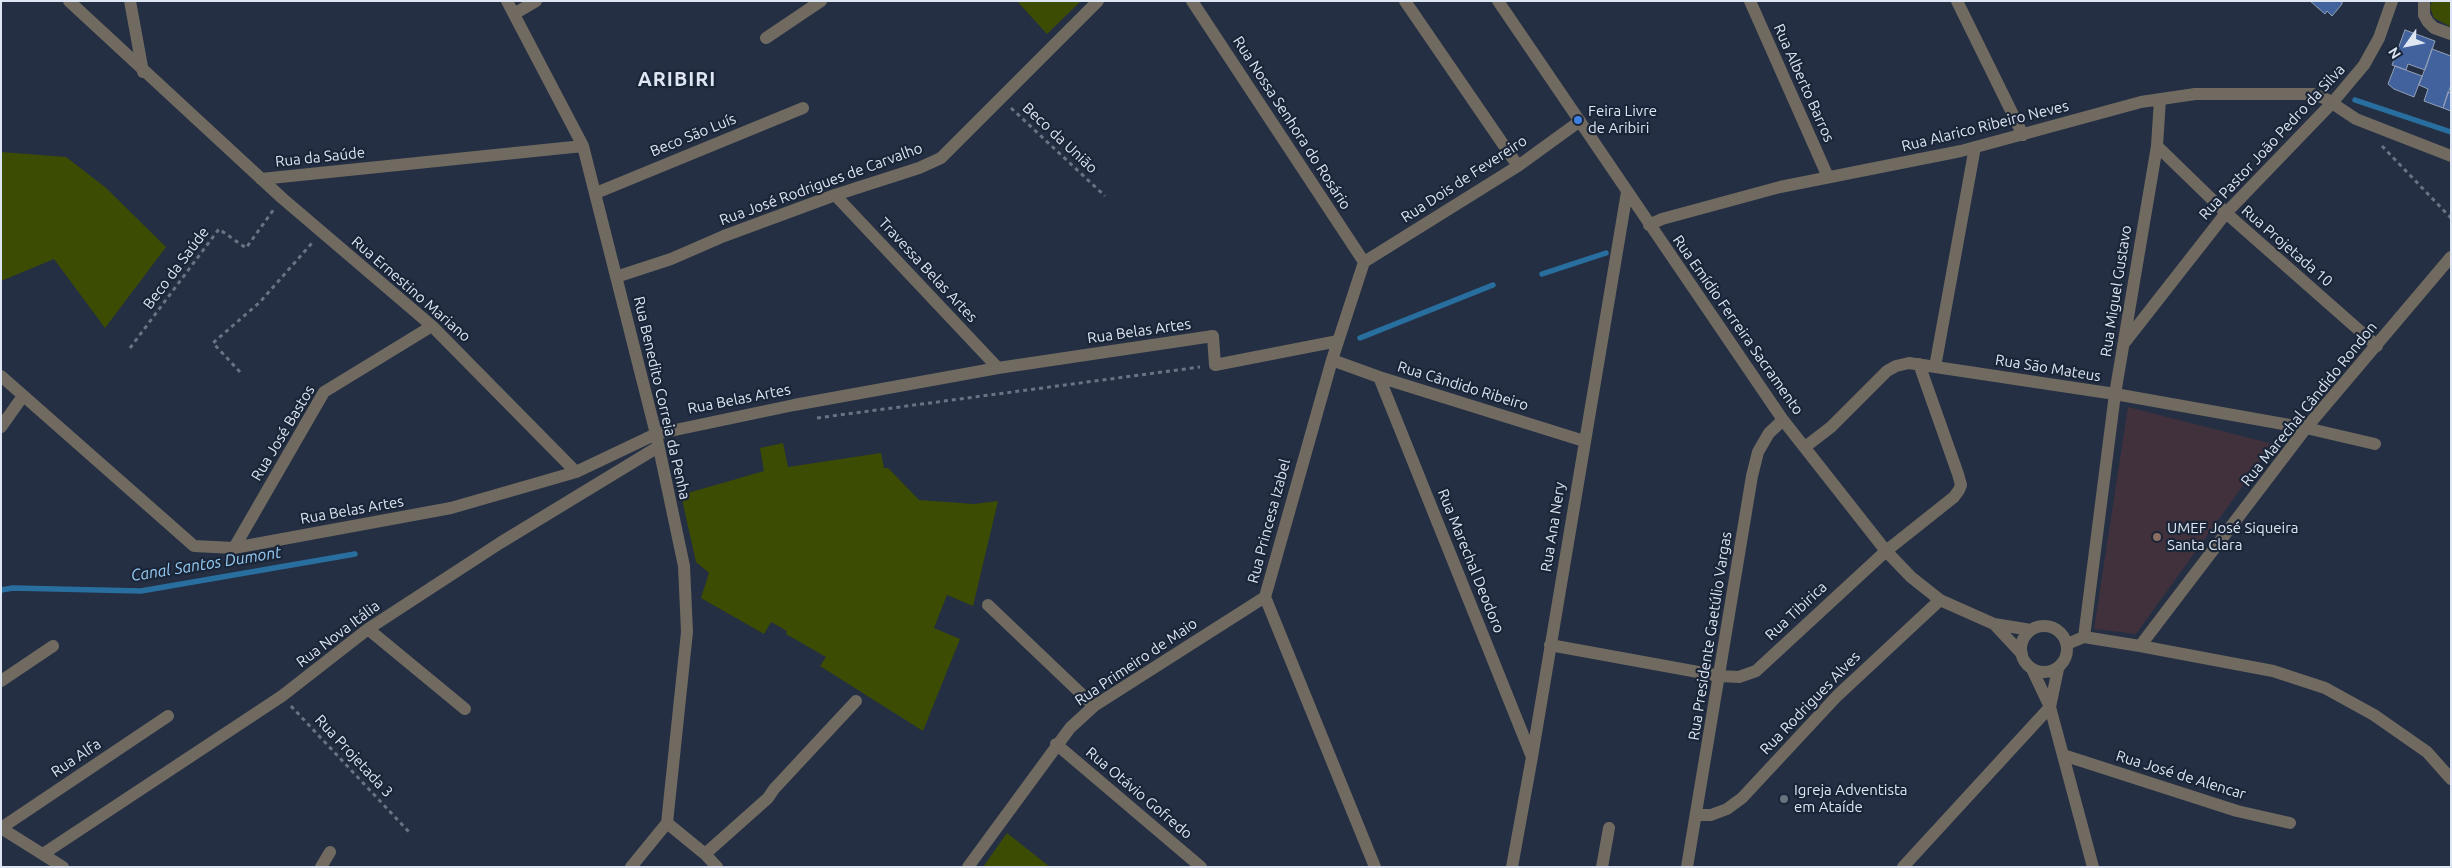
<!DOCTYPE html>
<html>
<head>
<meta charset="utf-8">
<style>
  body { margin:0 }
  #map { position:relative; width:2452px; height:868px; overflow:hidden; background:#242f43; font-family:Ubuntu,sans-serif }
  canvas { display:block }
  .frame { position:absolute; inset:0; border:2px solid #dee5f3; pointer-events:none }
  .north { position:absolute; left:2382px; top:20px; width:50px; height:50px; -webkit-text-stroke:4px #1a2538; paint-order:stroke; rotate:237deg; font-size:14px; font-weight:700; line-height:20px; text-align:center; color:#dee5f3 }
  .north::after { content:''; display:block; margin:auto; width:18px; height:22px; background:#dee5f3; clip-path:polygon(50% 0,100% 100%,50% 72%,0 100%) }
</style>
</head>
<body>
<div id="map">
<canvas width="2452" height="868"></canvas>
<div class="frame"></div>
<div class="north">N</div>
</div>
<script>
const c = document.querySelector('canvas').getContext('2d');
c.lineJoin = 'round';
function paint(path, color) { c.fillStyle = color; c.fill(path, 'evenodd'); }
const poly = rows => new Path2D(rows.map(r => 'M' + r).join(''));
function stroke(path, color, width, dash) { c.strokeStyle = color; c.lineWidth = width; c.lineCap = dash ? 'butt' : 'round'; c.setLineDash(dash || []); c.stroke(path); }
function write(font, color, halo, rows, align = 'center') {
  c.font = font + ' Ubuntu,sans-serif'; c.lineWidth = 4.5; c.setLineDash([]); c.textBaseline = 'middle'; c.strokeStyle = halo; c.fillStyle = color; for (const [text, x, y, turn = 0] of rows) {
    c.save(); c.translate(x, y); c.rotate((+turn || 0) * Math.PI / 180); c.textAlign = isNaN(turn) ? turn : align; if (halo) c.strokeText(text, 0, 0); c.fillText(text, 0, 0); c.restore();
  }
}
paint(poly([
  [2128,407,2273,444,2136,634,2094,629]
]), '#40313d');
paint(poly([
  [1017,1,1081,1,1047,34],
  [2432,1,2451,1,2451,27,2434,18,2430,7],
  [1,152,66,157,105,187,166,247,105,328,54,259,1,281],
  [783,443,788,467,881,453,884,468,888,468,919,500,974,504,998,501,973,606,947,595,934,628,960,639,923,731,820,666,826,657,786,634,787,631,771,622,764,634,701,598,709,573,696,562,681,495,764,471,760,448],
  [1007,833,1050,867,983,867]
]), '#3d4c03');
stroke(poly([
  [2355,100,2451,132],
  [1542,274,1606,253],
  [1360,338,1493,285],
  [1,590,13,588,141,591,355,554]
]), '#286f9f', 5.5);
const building = poly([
  [2310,1,2342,1,2342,4,2332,16,2327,11,2325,14,2310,1],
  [2405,30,2435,41,2425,70,2408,64,2406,70,2392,65,2405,30],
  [2432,49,2451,56,2451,85,2443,108,2424,101,2428,89,2419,85,2432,49],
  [2395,66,2422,76,2414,97,2394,89,2388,84,2395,66],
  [2448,92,2451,93,2451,111,2443,108,2448,92]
]);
paint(building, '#42629d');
stroke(building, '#92a0b8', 1);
stroke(poly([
  [1011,108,1105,196],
  [2382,146,2451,218],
  [130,348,219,229,246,248,274,209],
  [240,372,213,343,260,302,312,243],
  [817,418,1200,367],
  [291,706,409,832]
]), '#6a7385', 3, [4, 4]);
stroke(poly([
  [69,1,282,198,432,326,576,472],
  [130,1,143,72],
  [507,1,583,146,656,434,684,566,687,632,667,823],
  [1192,1,1364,262],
  [1405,1,1518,166],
  [1498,1,1783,420,1886,551,1911,577,1940,600,1994,624,2031,630],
  [1750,1,1828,177],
  [1957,1,2023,135],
  [2424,1,2424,15,2428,22,2434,28,2451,34],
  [514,14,536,1],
  [766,38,821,1],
  [2157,146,2226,213,2377,346],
  [261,179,583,146],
  [596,193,803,108],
  [835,195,998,368],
  [1649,225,1662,219,1780,187,1961,151,2141,102,2195,94,2313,94,2326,99,2356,119,2451,156],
  [1364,262,1332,360,1265,597,1375,867],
  [1364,262,1518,166,1580,121],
  [616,277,671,259,724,236,835,195,919,168,941,158,1098,1],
  [2125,342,2226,213,2332,103,2364,65,2379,38,2392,1],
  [1332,360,1379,377,1584,441],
  [1935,367,1975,147],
  [1,376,194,546,234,548,451,508,576,472,656,434,794,405,998,368,1213,336,1215,365,1338,341],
  [1379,377,1532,757],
  [1,427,23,396],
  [1805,447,1831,427,1887,371,1896,366,1909,363,2115,394,2306,428,2375,444],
  [234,548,324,392,432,326],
  [988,605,1094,706],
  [1994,624,2022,654],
  '2021 649a23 23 0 1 1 46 0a23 23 0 1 1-46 0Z',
  [368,629,465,709],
  [2084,637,2115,394,2157,146,2160,99],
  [2067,644,2084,637,2140,646,2273,671,2325,688,2374,715,2427,752,2451,779],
  [1550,645,1720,676,1739,677,1756,671,1886,551,1954,497,1959,490,1961,485,1958,474,1919,364],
  [2140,646,2306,428,2451,257],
  [2032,669,2050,707,2093,867],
  [1,681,53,646],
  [2050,707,2058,669],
  [1056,744,1201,867],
  [2063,755,2237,811,2290,823],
  [1697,815,1711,815,1727,809,1742,798,1837,696,1940,600],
  [667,823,705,854,717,867],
  [1,828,168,716],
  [1,828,63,867],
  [43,854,282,696,368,629,500,543,658,447],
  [705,854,768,798,774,789,856,701],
  [321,867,330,852],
  [631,867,667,823],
  [968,867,1070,728,1094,706,1265,597],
  [1512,867,1532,757,1627,192],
  [1602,867,1609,828],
  [1687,867,1752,476,1758,452,1769,433,1783,420],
  [1903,867,2050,707]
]), '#706a60', 12);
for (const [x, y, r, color] of [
  [1578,120,5,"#3f7fe0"],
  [2157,537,5,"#8d6e63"],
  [1784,799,5,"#6b7280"]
]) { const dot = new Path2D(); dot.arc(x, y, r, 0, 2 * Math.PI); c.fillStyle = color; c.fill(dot); stroke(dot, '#1a2538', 2); }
write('15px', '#dee5f3', '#1a2538', [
  ["Rua Alberto Barros",1804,83,66],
  ["Rua Nossa Senhora do Rosário",1292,123,57],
  ["Rua Alarico Ribeiro Neves",1985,126,-14],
  ["Beco São Luís",693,135,-22],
  ["Beco da União",1060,138,43],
  ["Rua Pastor João Pedro da Silva",2272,142,-47],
  ["Rua da Saúde",320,157,-6],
  ["Rua Dois de Fevereiro",1464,179,-33],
  ["Rua José Rodrigues de Carvalho",821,184,-20],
  ["Rua Projetada 10",2287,246,41],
  ["Beco da Saúde",176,268,-53],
  ["Travessa Belas Artes",928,270,47],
  ["Rua Ernestino Mariano",411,289,41],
  ["Rua Miguel Gustavo",2116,291,-81],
  ["Rua Emídio Ferreira Sacramento",1738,325,55],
  ["Rua Belas Artes",1139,331,-8],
  ["Rua São Mateus",2048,368,9],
  ["Rua Cândido Ribeiro",1463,386,17],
  ["Rua Benedito Correia da Penha",662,398,77],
  ["Rua Belas Artes",739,399,-11],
  ["Rua Marechal Cândido Rondon",2309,404,-51],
  ["Rua José Bastos",283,433,-59],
  ["Rua Belas Artes",352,510,-10],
  ["Rua Princesa Izabel",1269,521,-75],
  ["Rua Ana Nery",1553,527,-81],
  ["Rua Marechal Deodoro",1471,561,68],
  ["Rua Tibirica",1796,611,-43],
  ["Rua Nova Itália",338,634,-37],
  ["Rua Presidente Gaetúlio Vargas",1710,636,-81],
  ["Rua Primeiro de Maio",1136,662,-34],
  ["Rua Rodrigues Alves",1810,703,-46],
  ["Rua Projetada 3",354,756,47],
  ["Rua Alfa",76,758,-34],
  ["Rua José de Alencar",2181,775,17],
  ["Rua Otávio Gofredo",1139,793,40]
]);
write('15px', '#dee5f3', '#1a2538', [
  ["Feira Livre",1588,111],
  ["de Aribiri",1588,128],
  ["UMEF José Siqueira",2167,528],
  ["Santa Clara",2167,545],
  ["Igreja Adventista",1794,790],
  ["em Ataíde",1794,807]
], 'left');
write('italic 16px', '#97ccf4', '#1a2538', [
  ["Canal Santos Dumont",206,564,-9]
]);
c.letterSpacing = '1px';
write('bold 20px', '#dee5f3', '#1a2538', [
  ["ARIBIRI",677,79]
]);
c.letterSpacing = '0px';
</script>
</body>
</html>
